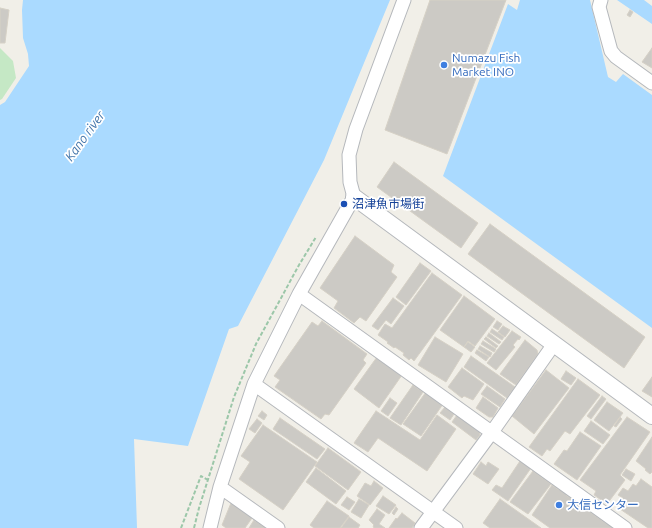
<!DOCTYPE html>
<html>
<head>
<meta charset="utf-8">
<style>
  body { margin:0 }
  canvas { display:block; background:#f1efe8 }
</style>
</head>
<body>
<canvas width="652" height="528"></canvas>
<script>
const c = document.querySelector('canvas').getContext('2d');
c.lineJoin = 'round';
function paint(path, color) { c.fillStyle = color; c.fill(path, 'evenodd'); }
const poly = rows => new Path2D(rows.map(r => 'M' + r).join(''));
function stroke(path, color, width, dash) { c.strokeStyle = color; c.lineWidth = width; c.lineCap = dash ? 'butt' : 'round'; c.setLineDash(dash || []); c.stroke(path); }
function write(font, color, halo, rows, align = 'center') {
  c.font = font + ' Ubuntu,"Noto Sans JP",sans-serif'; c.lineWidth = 3.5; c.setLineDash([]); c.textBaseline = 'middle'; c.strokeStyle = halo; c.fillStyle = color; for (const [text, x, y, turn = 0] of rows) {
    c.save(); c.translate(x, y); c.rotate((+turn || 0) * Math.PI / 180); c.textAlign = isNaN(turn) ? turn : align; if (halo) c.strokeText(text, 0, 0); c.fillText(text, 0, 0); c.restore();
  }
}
paint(poly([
  [0,48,13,61,16,78,2,99,0,100]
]), '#c5e8c5');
paint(poly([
  [23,0,390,0,378,29,324,160,238,326,229,329,188,446,134,439,137,528,0,528,0,105,5,102,29,66,28,54,23,38,22,10],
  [520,0,590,0,608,77,616,82,623,74,652,95,652,328,443,176,508,4,517,10],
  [617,0,644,0,652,6,652,24]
]), '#aadaff');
const building = poly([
  [430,0,506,0,447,154,385,130,430,0],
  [0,8,9,10,5,43,0,43,0,8],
  [630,10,633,12,630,17,627,15,630,10],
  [652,48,652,68,642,62,652,48],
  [394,162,478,223,461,248,377,187,394,162],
  [490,224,645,337,624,368,468,254,490,224],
  [355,236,394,265,391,272,397,277,366,321,360,317,354,323,334,308,338,301,320,288,355,236],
  [420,263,431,271,406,305,396,297,420,263],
  [432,273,462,295,414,361,411,358,409,360,403,355,404,353,395,347,394,348,387,343,388,342,378,335,385,324,392,328,432,273],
  [464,296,495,319,475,346,468,341,464,347,440,330,464,296],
  [393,298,404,306,391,324,386,320,378,330,372,326,393,298],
  [322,321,367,354,363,360,366,363,329,415,325,414,321,419,275,387,280,380,274,376,312,322,318,326,322,321],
  [497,321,502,324,498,330,493,327,497,321],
  [503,326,510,330,505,337,498,332,503,326],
  [492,329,504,337,502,340,490,332,492,329],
  [512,331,521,337,519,340,518,339,513,345,515,347,496,370,487,363,512,331],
  [489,333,501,342,499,344,487,336,489,333],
  [435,337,463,354,446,382,418,365,435,337],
  [486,337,498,346,496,348,484,339,486,337],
  [525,340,537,350,538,354,516,385,500,374,525,340],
  [483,341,496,349,494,352,481,344,483,341],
  [468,342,475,347,471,352,464,347,468,342],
  [480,346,492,353,490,357,478,349,480,346],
  [477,350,489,357,486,361,475,353,477,350],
  [471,356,515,387,507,398,464,367,471,356],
  [377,357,402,375,379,408,354,389,377,357],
  [462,368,484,384,473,400,464,396,462,398,448,387,462,368],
  [546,370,569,388,534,434,512,416,546,370],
  [566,371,576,378,571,385,561,379,566,371],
  [652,377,652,397,642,391,652,377],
  [578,379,600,395,570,434,565,431,550,451,547,449,542,456,529,447,578,379],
  [413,385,423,392,401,425,390,418,413,385],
  [487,386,505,399,500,407,481,394,487,386],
  [426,392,443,404,421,436,403,424,426,392],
  [602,396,606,399,591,419,587,416,602,396],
  [483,397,498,408,493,417,489,417,476,408,483,397],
  [390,398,397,403,388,416,381,411,390,398],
  [607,402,623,413,609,431,594,420,607,402],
  [445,407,454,414,450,420,440,413,445,407],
  [262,411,267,415,264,420,258,416,262,411],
  [376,411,420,440,437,415,456,429,427,471,378,438,368,452,354,443,376,411],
  [457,415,479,431,480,435,476,440,452,422,457,415],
  [620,417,622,419,616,427,614,426,620,417],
  [627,417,650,432,620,475,625,480,607,504,594,495,596,491,580,480,627,417],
  [280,418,325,449,317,459,273,429,280,418],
  [257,419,262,423,255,433,249,429,257,419],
  [591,421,610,435,603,444,584,431,591,421],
  [263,425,317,462,283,510,239,479,250,462,241,456,263,425],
  [580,432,601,446,577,480,554,464,564,450,567,451,580,432],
  [652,437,652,472,650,474,645,470,646,469,636,461,652,437],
  [328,448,361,472,348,490,315,466,328,448],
  [520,461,531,468,508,501,492,490,496,485,502,488,520,461],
  [481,462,486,466,488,462,499,469,488,484,473,474,481,462],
  [316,468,346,491,336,504,306,482,316,468],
  [626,469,635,474,631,481,622,475,626,469],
  [533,471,551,484,528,514,510,502,533,471],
  [641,479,652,487,652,528,648,528,620,509,622,507,619,505,623,498,618,495,623,488,628,491,633,484,636,486,641,479],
  [374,481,383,488,370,505,357,496,365,483,371,486,374,481],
  [552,485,559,490,560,488,567,494,566,495,607,524,608,523,614,528,550,528,532,515,552,485],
  [383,496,396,505,389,514,376,506,383,496],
  [347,497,355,502,349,510,341,505,347,497],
  [359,499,369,505,361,518,351,512,359,499],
  [500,499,541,528,490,528,483,523,500,499],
  [327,501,349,516,340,528,314,528,310,525,327,501],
  [231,503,252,518,245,528,226,528,222,525,231,503],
  [396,507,398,509,394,515,392,513,396,507],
  [377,509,385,515,379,524,385,528,374,528,373,526,374,525,369,520,377,509],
  [402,513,415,523,412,528,389,528,396,518,397,519,402,513],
  [349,517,360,525,358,528,341,528,349,517],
  [254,520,266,528,249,528,254,520]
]);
paint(building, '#cccac5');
stroke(building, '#d6d1c6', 1);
const minor = poly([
  [601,0,599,7,611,51,616,57,652,83],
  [299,294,625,528],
  [254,384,456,528],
  [220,487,278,528],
  [210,528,220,487,254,384,299,294,354,197,350,182,349,155,356,129,404,0],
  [421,528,492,432,554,344]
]);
const tertiary = poly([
  [354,197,652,416]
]);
stroke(minor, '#b5b8bc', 15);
stroke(tertiary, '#b5b8bc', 18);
stroke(poly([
  [181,528,201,476,208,480],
  [194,528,199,508,234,397,256,344,299,265,316,237]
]), '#9cc7a9', 2, [4, 2]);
stroke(minor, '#fff', 13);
stroke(tertiary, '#fff', 16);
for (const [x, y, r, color] of [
  [444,65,4,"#3f7fe0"],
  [344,204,4,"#1a4fb4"],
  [559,505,4,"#3f7fe0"]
]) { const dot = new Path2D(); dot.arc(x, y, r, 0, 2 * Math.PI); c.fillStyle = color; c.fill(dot); stroke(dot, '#fff', 1.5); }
write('12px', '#366cbe', '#fff', [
  ["Numazu Fish",452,58],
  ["Market INO",452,72],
  ["大信センター",567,505]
], 'left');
write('12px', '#164399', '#fff', [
  ["沼津魚市場街",352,204]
], 'left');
write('italic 13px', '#4174aa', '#fff', [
  ["Kano river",85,136,-54]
]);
</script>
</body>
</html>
